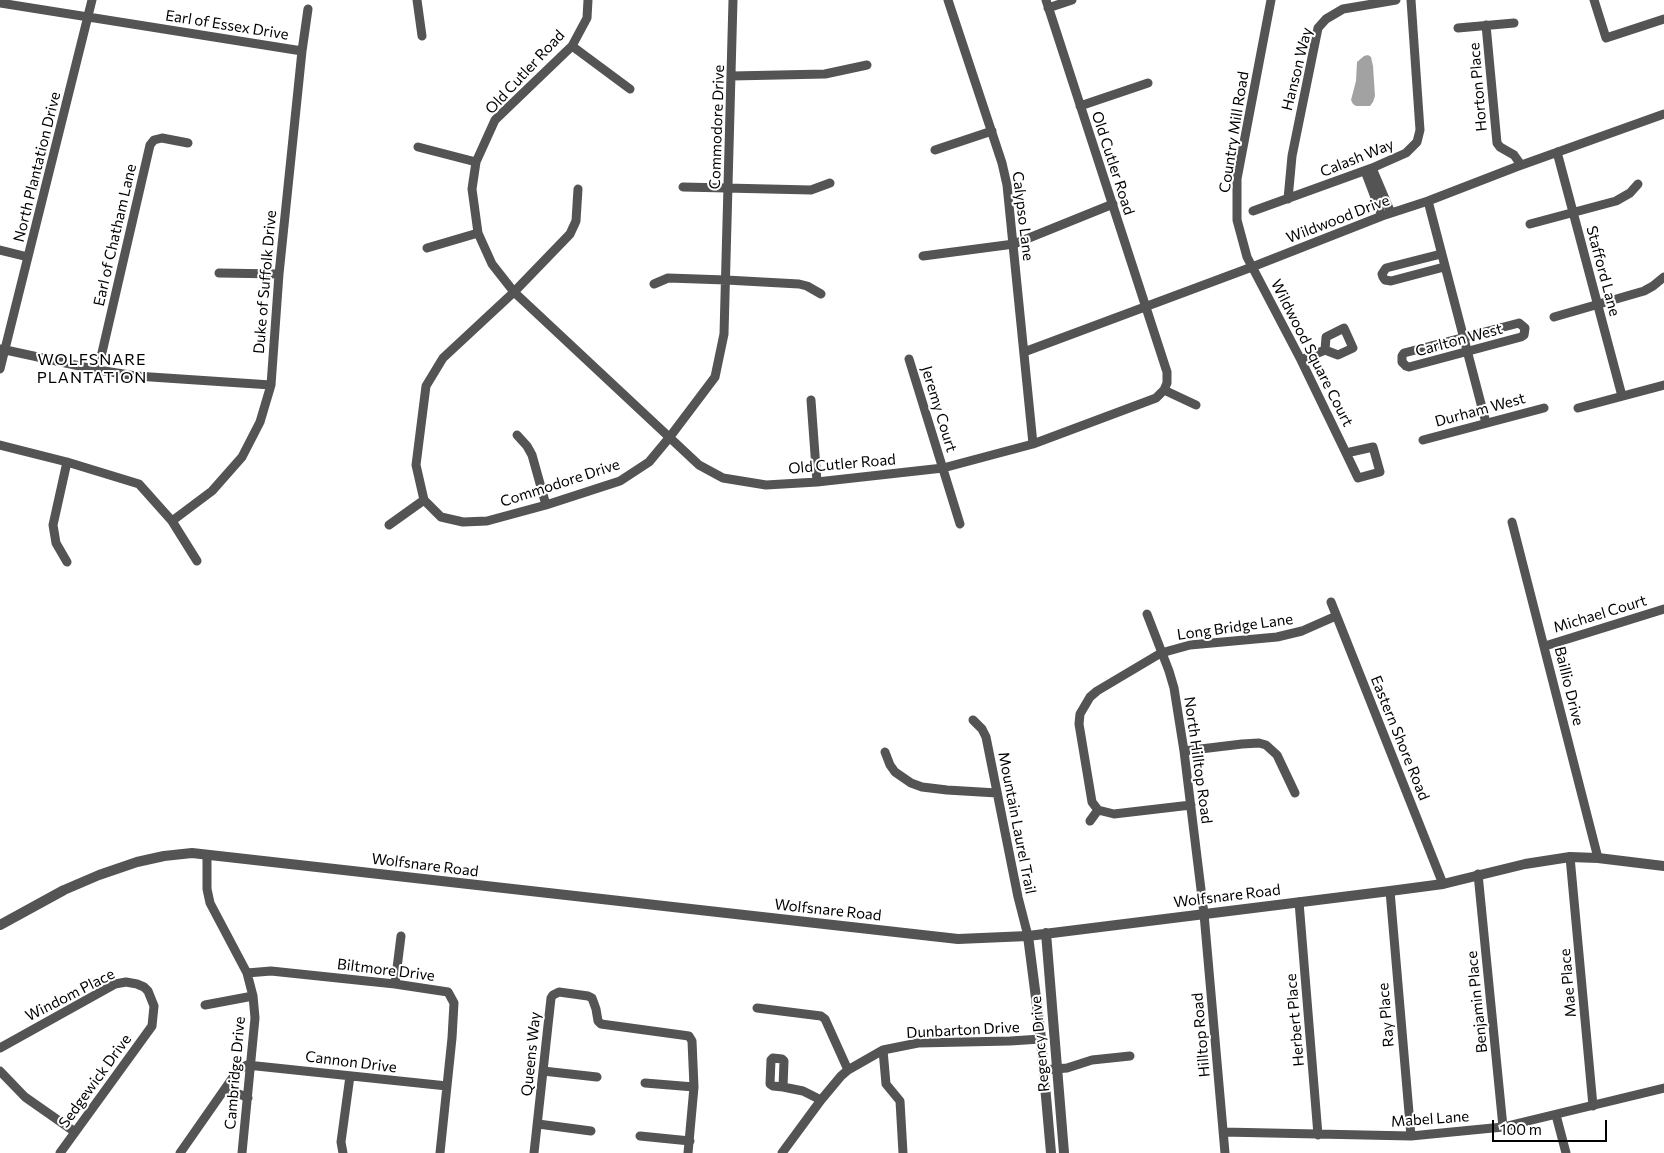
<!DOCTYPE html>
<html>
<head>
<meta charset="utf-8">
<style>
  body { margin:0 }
  #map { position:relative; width:1664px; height:1153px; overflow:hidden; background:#fff; font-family:Commissioner,sans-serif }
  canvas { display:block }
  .scale { position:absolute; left:1492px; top:1120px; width:115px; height:22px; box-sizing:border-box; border:2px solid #000; border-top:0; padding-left:6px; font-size:15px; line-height:18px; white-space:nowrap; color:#000; -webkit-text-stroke:4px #fff; paint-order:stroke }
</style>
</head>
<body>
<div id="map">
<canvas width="1664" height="1153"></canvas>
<div class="scale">100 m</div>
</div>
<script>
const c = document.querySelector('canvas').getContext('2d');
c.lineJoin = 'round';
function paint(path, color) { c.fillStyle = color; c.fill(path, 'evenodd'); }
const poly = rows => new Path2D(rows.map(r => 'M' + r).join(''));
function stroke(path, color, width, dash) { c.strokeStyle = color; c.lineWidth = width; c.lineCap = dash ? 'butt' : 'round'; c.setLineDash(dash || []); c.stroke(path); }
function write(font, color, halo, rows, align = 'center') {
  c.font = font + ' Commissioner,sans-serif'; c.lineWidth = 4; c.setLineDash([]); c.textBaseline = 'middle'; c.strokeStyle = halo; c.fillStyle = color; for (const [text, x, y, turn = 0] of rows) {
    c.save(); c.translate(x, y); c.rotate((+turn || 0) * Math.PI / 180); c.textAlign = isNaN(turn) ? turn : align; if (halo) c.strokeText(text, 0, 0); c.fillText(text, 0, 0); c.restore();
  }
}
paint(poly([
  [1368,55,1371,57,1373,66,1375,96,1373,102,1370,106,1356,106,1353,104,1351,100,1356,81,1357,62,1364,56]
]), '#a2a2a2');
stroke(poly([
  [417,0,422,36],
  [588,0,587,18,572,46,495,120,476,162,472,189,478,233,492,264,514,292,699,465,723,478,766,485,817,482,943,468,1033,444,1156,398,1164,390,1167,383,1167,372,1046,0],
  [948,0,1002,163,1007,185,1033,444],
  [1271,0,1237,179,1237,220,1247,257,1301,360,1346,453,1358,478,1380,472,1373,447,1346,453],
  [1594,0,1606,38,1664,19],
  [0,3,302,51],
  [1048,8,1072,0],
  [1486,25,1497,143,1500,147,1514,155,1521,165],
  [1458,28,1514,23],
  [572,46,630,89],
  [732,76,825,74,867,65],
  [1080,106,1148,83],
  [418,147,476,162],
  [935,150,992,131],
  [1557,152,1622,396],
  [1372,168,1391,213],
  [1365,171,1382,216],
  [683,187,811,190,830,183],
  [578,189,576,221,570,234,514,292,443,358,426,386,416,465,424,500,441,517,463,522,487,521,546,505,620,481,649,462,669,438,715,377,724,334,733,0],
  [1288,199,1292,156,1318,28,1326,19,1343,9,1396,0],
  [1428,201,1486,423],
  [1253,211,1372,168,1406,153,1417,142,1420,130,1411,0],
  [1530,224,1616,201,1630,193,1638,184],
  [427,248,478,233],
  [0,250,28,257],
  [1441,254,1386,268,1382,274,1383,277,1385,280,1391,281,1444,267],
  [923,256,1014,244,1113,204],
  [219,273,279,274],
  [654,284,668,278,726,280,799,284,807,286,821,294],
  [1554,317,1644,291,1653,286,1664,277],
  [1519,323,1525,328,1524,335,1521,337,1409,367,1406,366,1402,362,1402,356,1404,353,1519,323],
  [1,349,98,370,136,376,271,385],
  [1024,352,1252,267,1382,216,1428,201,1516,167,1664,114],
  [909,359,960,524],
  [1301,360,1325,350,1338,355,1353,348,1344,328,1326,337,1325,350],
  [0,369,92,0],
  [98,370,150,145,154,140,162,138,188,143],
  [1164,390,1196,405],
  [811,400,817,482],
  [1578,408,1664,385],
  [517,435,527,446,532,455,546,505],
  [1423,440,1544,408],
  [0,445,67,462,139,484,172,521,197,561],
  [67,462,53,525,56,543,67,562],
  [172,521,212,491,242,457,260,422,271,385,279,274,302,51,308,9],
  [1512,522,1598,858],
  [389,525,424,500],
  [1331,602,1443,884],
  [1147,614,1169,671,1174,688,1184,751,1204,914,1225,1153],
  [1545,646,1664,609],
  [973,720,982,729,986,737,1018,897,1028,936],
  [1184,751,1242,744,1259,743,1266,745,1277,755,1295,793],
  [885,752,890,765,895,772,911,783,922,787,947,790,997,793],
  [1191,805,1114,814,1098,810,1092,802,1079,724,1080,714,1090,697,1097,691,1161,653,1190,645,1277,637,1302,631,1336,616],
  [1090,821,1098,810],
  [207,855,207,889,210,903,247,973,253,996,255,1018,242,1153],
  [1570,857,1593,1106],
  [1478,874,1503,1127],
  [1390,891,1411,1136],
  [1299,902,1318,1135],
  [247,973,271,971,395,984,448,992,454,1003,452,1038,440,1153],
  [395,984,401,936],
  [205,1005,253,996],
  [757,1008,821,1016,825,1019,848,1070],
  [0,1048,115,984,126,982,137,984,144,987,148,991,154,1006,152,1026,60,1153],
  [883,1050,886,1084,900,1101,903,1153],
  [773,1058,782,1059,784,1061,783,1087,773,1086,770,1084,771,1060,773,1058],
  [1043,1070,1067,1068,1092,1060,1130,1056],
  [0,1071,25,1097,75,1132],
  [543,1071,597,1077],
  [645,1083,694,1087],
  [783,1087,803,1091,821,1100],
  [226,1088,248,1098],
  [1556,1115,1566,1153],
  [538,1124,591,1131],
  [1223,1132,1411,1136,1503,1127,1664,1088],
  [640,1136,690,1141],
  [180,1153,238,1070,247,1065,447,1086],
  [343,1153,341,1142,350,1076],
  [534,1153,551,998,553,995,559,992,588,996,592,998,596,1009,598,1021,601,1024,689,1036,692,1041,694,1087,688,1153],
  [782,1153,821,1100,841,1076,848,1070,883,1050,918,1043,1010,1041,1041,1039]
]), '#545454', 9);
stroke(poly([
  [0,925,64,890,99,875,137,862,164,856,192,853,958,939,1028,936,1390,891,1443,884,1525,864,1570,857,1598,858,1664,866],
  [1046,933,1064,1153],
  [1028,936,1040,1029,1051,1153]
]), '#545454', 10);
write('15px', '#000', '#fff', [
  ["Earl of Essex Drive",227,25,9],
  ["Hanson Way",1297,69,-76],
  ["Old Cutler Road",525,72,-47],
  ["Horton Place",1478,87,-95],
  ["Commodore Drive",717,127,-88],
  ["Country Mill Road",1234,132,-81],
  ["Calash Way",1357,158,-22],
  ["Old Cutler Road",1113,163,72],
  ["North Plantation Drive",37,167,-76],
  ["Calypso Lane",1023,216,83],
  ["Wildwood Drive",1338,219,-21],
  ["Earl of Chatham Lane",115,235,-77],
  ["Stafford Lane",1603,271,75],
  ["Duke of Suffolk Drive",265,282,-85],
  ["Carlton West",1459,340,-15],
  ["Wildwood Square Court",1312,353,63],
  ["Jeremy Court",939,409,73],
  ["Durham West",1480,410,-15],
  ["Old Cutler Road",842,464,-5],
  ["Commodore Drive",560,483,-18],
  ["Michael Court",1600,614,-17],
  ["Long Bridge Lane",1235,627,-8],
  ["Baillio Drive",1569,686,76],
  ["Eastern Shore Road",1400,738,68],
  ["North Hilltop Road",1198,760,82],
  ["Mountain Laurel Trail",1017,823,79],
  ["Wolfsnare Road",425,865,7],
  ["Wolfsnare Road",1227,896,-7],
  ["Wolfsnare Road",828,910,6],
  ["Biltmore Drive",386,970,7],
  ["Mae Place",1568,983,-95],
  ["Windom Place",70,995,-27],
  ["Benjamin Place",1477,1002,-96],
  ["Ray Place",1386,1015,-95],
  ["Herbert Place",1295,1020,-95],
  ["Dunbarton Drive",963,1030,-3],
  ["Hilltop Road",1201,1035,-95],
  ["Regency Drive",1040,1044,-95],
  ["Queens Way",531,1054,-84],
  ["Cannon Drive",351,1062,7],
  ["Cambridge Drive",235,1073,-85],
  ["Sedgewick Drive",95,1081,-54],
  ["Mabel Lane",1430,1119,-4]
]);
c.letterSpacing = '1px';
write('16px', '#000', '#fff', [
  ["WOLFSNARE",92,360],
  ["PLANTATION",92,378]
]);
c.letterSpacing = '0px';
</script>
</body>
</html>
